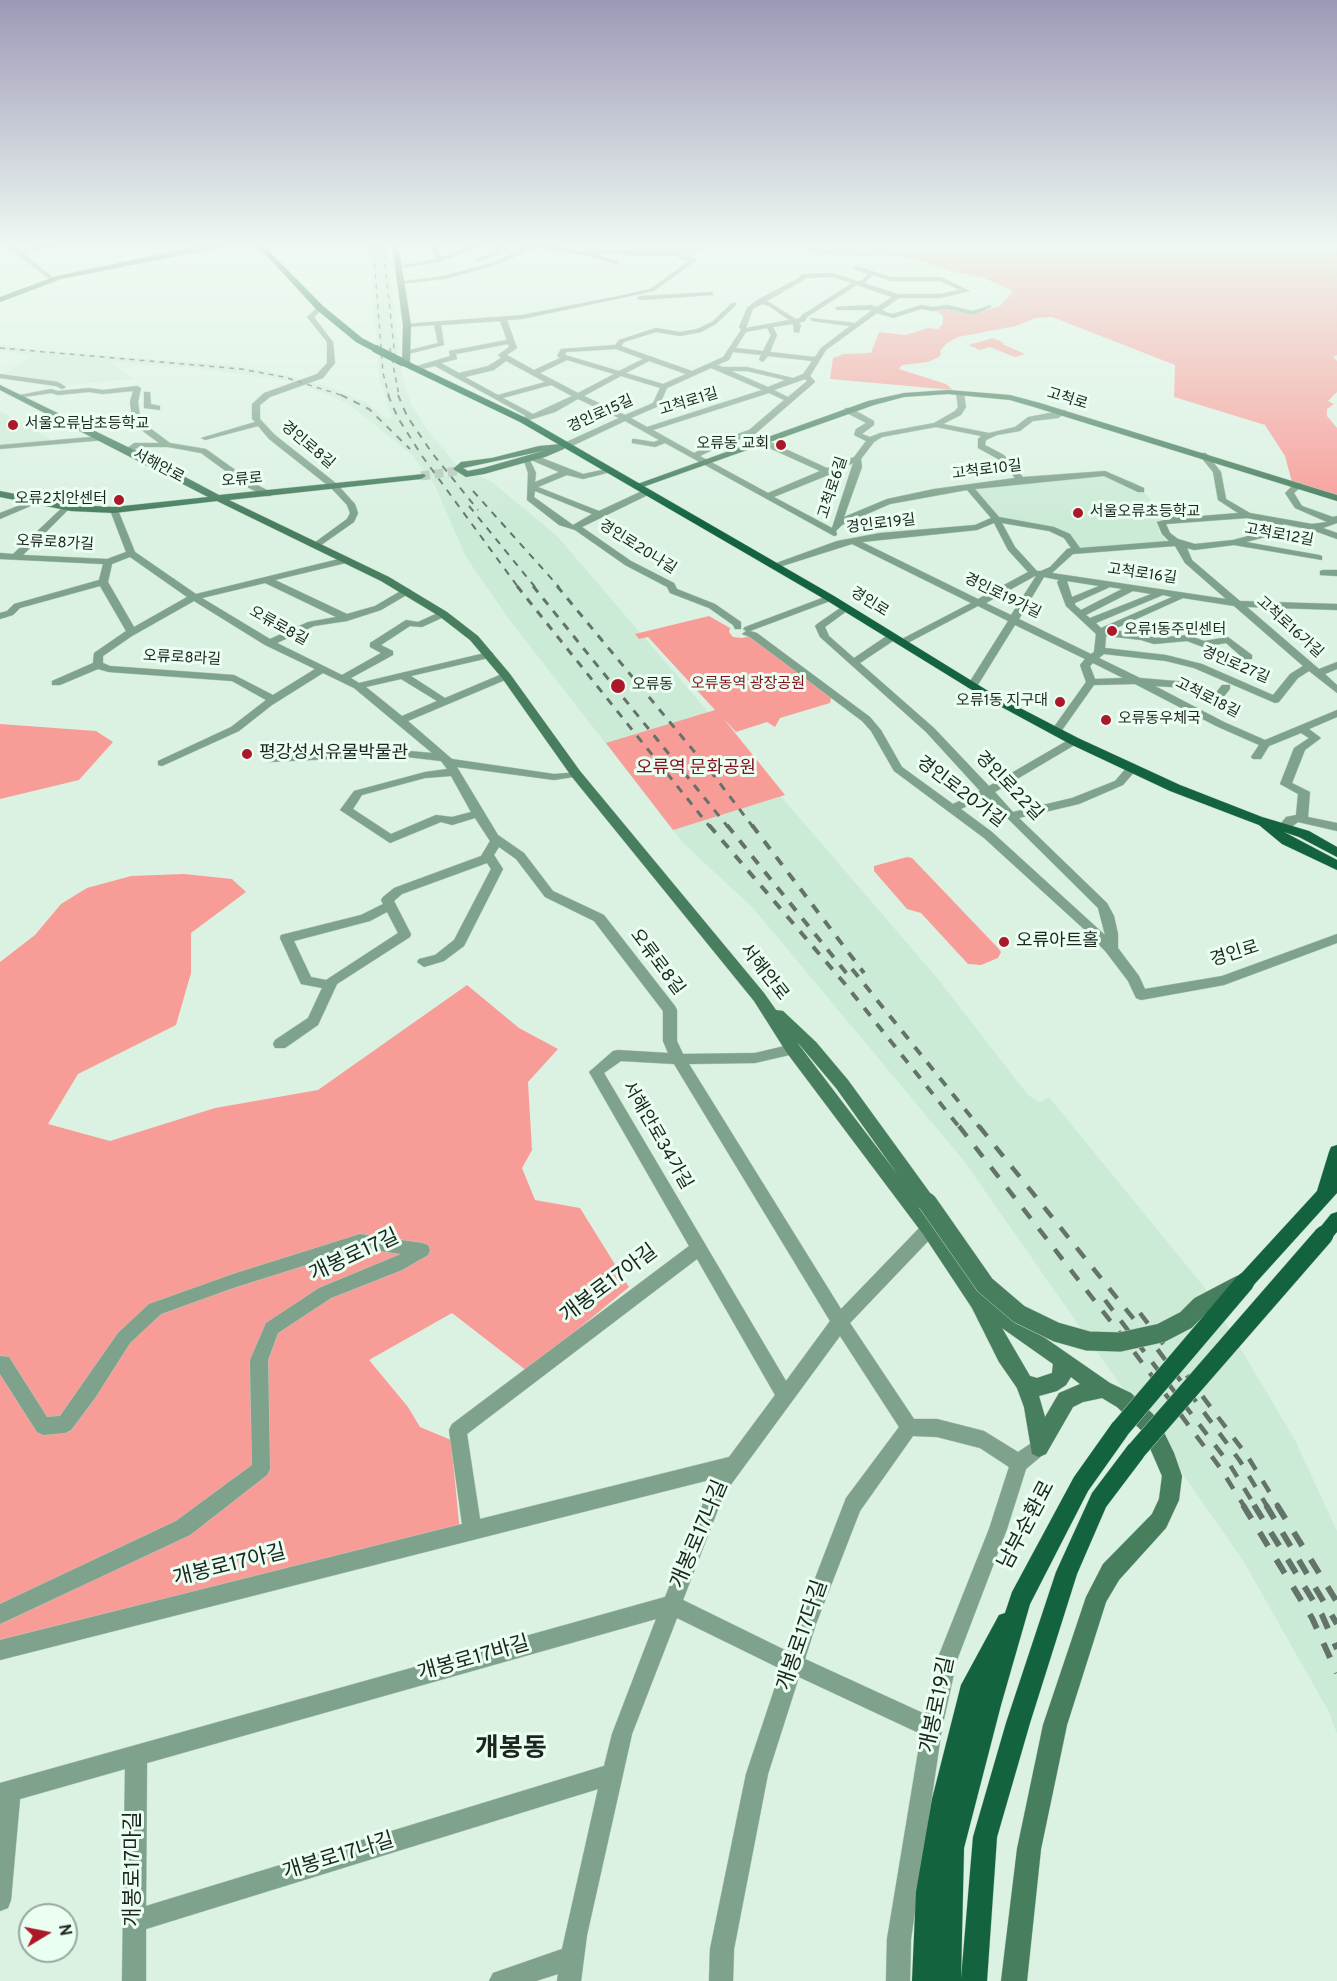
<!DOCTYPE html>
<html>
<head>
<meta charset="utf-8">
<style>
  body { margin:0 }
  #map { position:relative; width:1337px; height:1981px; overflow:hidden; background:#dbf2e3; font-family:Overpass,sans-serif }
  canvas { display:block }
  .north { position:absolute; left:18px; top:1903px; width:60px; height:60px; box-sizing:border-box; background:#ebfef2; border:2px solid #98a79e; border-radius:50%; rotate:80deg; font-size:16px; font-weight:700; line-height:24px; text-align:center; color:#1c251f }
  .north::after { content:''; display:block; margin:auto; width:21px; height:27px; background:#ac1829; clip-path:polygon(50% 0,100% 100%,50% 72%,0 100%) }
</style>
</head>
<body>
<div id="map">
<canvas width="1337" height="1981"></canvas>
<div class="north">N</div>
</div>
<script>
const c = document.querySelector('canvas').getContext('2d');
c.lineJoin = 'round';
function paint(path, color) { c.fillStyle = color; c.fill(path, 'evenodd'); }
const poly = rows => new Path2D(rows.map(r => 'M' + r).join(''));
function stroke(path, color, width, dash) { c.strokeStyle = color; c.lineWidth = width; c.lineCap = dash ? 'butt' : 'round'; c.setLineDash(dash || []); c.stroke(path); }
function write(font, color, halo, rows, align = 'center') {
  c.font = font + ' Overpass,"Noto Sans KR",sans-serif'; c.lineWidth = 6; c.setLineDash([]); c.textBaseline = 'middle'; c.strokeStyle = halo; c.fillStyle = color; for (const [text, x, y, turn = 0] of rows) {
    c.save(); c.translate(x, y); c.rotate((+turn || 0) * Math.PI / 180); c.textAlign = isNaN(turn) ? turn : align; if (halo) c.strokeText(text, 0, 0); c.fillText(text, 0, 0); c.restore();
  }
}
paint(poly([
  [369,244,387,244,402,375,411,404,427,429,466,477,477,475,492,482,557,536,938,979,1028,1095,1040,1102,1049,1097,1205,1288,1296,1442,1337,1531,1337,1734,1329,1712,1242,1559,964,1161,753,908,683,843,508,618,466,557,434,484,412,455,352,407,331,396,290,381,197,368,110,362,133,379,69,385,4,373,31,356,0,350,0,345,36,350,229,365,269,371,326,386,367,403,387,419,392,418,379,377],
  [0,411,50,439,50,441,0,447],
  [1105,473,1135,482,1156,506,1161,506,1172,520,1159,521,1159,533,1168,541,1078,548,1067,536,1034,525,1008,525,996,519,970,487]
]), '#ccebd7');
paint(poly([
  [589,244,1337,244,1337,355,1333,357,1337,361,1337,392,1328,401,1334,404,1327,409,1327,416,1337,428,1337,498,1292,482,1285,456,1265,425,1174,397,1175,365,1052,317,1036,318,1016,326,958,337,947,343,940,351,941,355,937,358,928,362,902,365,899,369,946,384,953,390,830,379,833,358,844,354,871,353,879,332,906,335,927,328,938,329,943,324,943,316,936,311,948,309,974,314,1000,306,1013,291,984,278,950,271,916,259,882,255,859,256,817,253,774,246,746,246,689,253,595,253,583,249],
  [993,338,1004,343,1002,344,1025,354,1015,357,990,347,980,350,968,345],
  [709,616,730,628,729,632,733,637,742,638,751,636,831,698,830,703,780,718,775,727,767,722,736,732,723,718,785,795,673,830,606,743,715,710,648,637,639,639,635,634],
  [0,724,96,731,113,742,79,780,0,799],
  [907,857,912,858,998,948,1001,952,998,958,981,965,968,964,921,913,907,909,874,871,874,866],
  [184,874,232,879,246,892,191,933,191,973,176,1025,78,1074,48,1124,110,1141,215,1108,318,1090,467,985,519,1028,558,1049,528,1082,532,1150,522,1168,535,1200,580,1208,629,1287,527,1371,452,1313,369,1360,408,1407,420,1427,451,1440,460,1533,0,1650,0,962,35,935,61,904,87,888,131,876]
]), '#f89c98');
stroke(poly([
  [421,476,464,470]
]), '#b5c9bc', 9, [9, 4.5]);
const street = poly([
  [4,244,10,244,19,250,57,244,68,244,23,253,54,278,52,281,4,244],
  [430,244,436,244,442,257,477,244,485,244,442,261,396,269,396,267,436,259,430,244],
  [500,244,506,244,499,254,476,262,473,260,495,252,500,244],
  [527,244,541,244,587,252,612,249,639,252,671,251,697,260,654,291,522,319,507,320,517,348,507,355,534,370,560,358,557,356,561,349,615,345,619,340,656,328,680,332,697,329,712,322,732,303,736,303,736,305,716,324,701,332,680,336,656,332,624,342,621,346,692,371,723,357,741,330,739,327,747,308,757,300,799,278,802,274,832,273,858,281,863,280,868,274,854,269,856,266,891,277,941,277,970,291,940,298,899,298,882,310,888,313,893,314,921,305,933,307,947,305,973,311,991,305,991,307,974,315,947,309,933,311,921,309,893,318,877,313,826,350,810,376,815,381,814,383,755,434,723,445,700,456,768,493,820,471,758,443,758,439,764,439,827,468,854,457,866,441,854,435,856,429,866,423,845,412,845,408,851,408,874,421,874,425,862,434,870,437,880,433,934,423,955,411,958,407,956,393,960,391,964,393,966,407,961,415,943,424,989,433,1015,427,1028,417,1065,410,1065,414,1058,418,1033,421,1020,431,997,435,986,440,985,445,1004,455,1023,477,1105,471,1144,488,1144,492,1138,492,1104,476,975,489,999,517,1054,527,1070,534,1080,548,1169,541,1162,534,1157,522,1168,519,1159,507,1163,504,1176,518,1238,513,1218,500,1213,472,1199,455,1200,453,1206,453,1221,472,1226,499,1250,513,1312,524,1327,522,1295,508,1285,493,1295,483,1301,483,1301,487,1294,493,1302,506,1333,517,1337,516,1337,523,1323,528,1337,533,1337,539,1312,530,1283,524,1277,534,1246,542,1319,555,1322,556,1322,560,1234,545,1194,550,1187,548,1192,560,1240,601,1337,604,1337,610,1247,607,1319,669,1337,662,1337,669,1325,674,1337,685,1337,693,1309,671,1298,678,1279,702,1275,703,1194,668,1166,661,1104,654,1099,658,1140,678,1188,682,1214,695,1222,685,1230,685,1230,689,1221,700,1217,701,1209,700,1186,688,1155,686,1224,722,1265,740,1337,710,1337,717,1309,729,1321,738,1305,750,1292,783,1310,792,1308,817,1337,823,1337,831,1298,822,1288,830,1280,830,1278,827,1286,817,1296,815,1298,794,1280,784,1294,748,1309,738,1301,733,1269,746,1261,759,1253,759,1251,757,1259,745,1216,726,1135,684,1094,685,1060,733,1052,733,1051,731,1086,682,1080,665,1085,659,1015,625,976,688,968,688,967,686,1008,621,978,606,902,646,897,643,898,641,971,603,852,544,776,568,768,566,837,541,880,533,975,525,991,518,967,490,890,504,842,525,836,531,837,535,834,536,665,443,655,447,632,443,632,439,635,439,654,442,659,440,625,421,570,447,564,447,564,443,619,418,578,399,555,412,523,422,519,420,526,416,435,366,414,371,414,367,450,356,449,351,507,340,500,321,441,325,444,345,408,354,406,353,406,351,438,343,434,325,407,327,405,324,522,315,614,297,650,289,689,261,671,255,639,256,612,253,596,255,619,261,617,264,579,254,535,248,499,264,445,279,400,284,397,282,443,276,495,262,528,246,527,244],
  [873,275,891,281,940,281,960,290,940,294,898,294,864,283,873,275],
  [832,277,852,283,802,315,800,318,796,319,767,301,804,280,805,278,832,277],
  [857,285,892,297,877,307,871,305,835,307,837,310,872,310,855,323,810,318,812,321,850,326,821,348,815,357,770,352,777,335,773,327,793,324,794,332,799,333,801,325,799,323,805,321,807,317,857,285],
  [762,304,769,306,789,320,746,328,753,309,762,304],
  [767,328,771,335,763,351,736,348,746,332,767,328],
  [508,344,509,347,498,355,501,358,488,366,459,373,441,363,457,359,456,354,508,344],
  [616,349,643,359,619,371,565,355,566,352,616,349],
  [733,352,761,355,759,360,763,362,768,356,812,361,803,374,793,378,747,367,723,367,717,365,729,360,733,352],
  [567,360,614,374,578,393,540,373,567,360],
  [506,361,545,382,498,395,465,377,494,370,506,361],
  [649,361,686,374,663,384,626,373,649,361],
  [711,368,762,390,647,427,631,418,659,406,667,388,711,368],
  [731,371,747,371,785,380,768,387,731,371],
  [621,376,660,388,653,403,625,415,584,396,621,376],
  [805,379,807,381,788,397,774,390,805,379],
  [551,385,572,396,533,414,503,398,551,385],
  [769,393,784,400,749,430,717,441,694,453,653,430,769,393],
  [936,427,981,436,978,439,978,448,998,459,1015,478,934,489,887,499,844,517,862,467,861,459,874,442,882,437,936,427],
  [853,463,832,528,774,497,831,474,853,463],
  [1247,518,1275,523,1271,530,1233,540,1195,544,1178,539,1170,533,1166,524,1247,518],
  [994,523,1008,550,1028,572,978,599,862,542,977,530,994,523],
  [1002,523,1049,531,1064,538,1071,548,1067,549,1050,567,1041,571,1037,571,1015,547,1002,523],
  [1175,546,1185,563,1226,599,1052,573,1073,554,1175,546],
  [1036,576,1011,615,986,603,1035,576,1036,576],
  [1044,577,1059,580,1057,582,1066,606,1096,634,1094,652,1091,654,1019,619,1044,577],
  [1067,581,1099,586,1072,597,1067,581],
  [1110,587,1122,589,1081,610,1075,605,1075,603,1110,587],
  [1133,591,1151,594,1090,618,1086,615,1133,591],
  [1163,595,1172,597,1101,628,1096,623,1163,595],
  [1183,598,1234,606,1303,666,1290,674,1273,695,1202,664,1166,655,1105,648,1106,636,1141,640,1154,644,1187,641,1203,647,1226,643,1244,659,1252,659,1252,655,1228,637,1204,641,1188,635,1155,638,1143,634,1112,630,1183,598],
  [1093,663,1123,678,1095,679,1090,666,1093,663],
  [712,292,714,295,640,300,637,298,640,296,712,292],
  [318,307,323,308,314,317,333,342,335,363,323,378,270,397,260,405,260,419,275,435,337,484,355,504,358,513,354,522,317,548,314,547,314,543,347,519,350,513,347,505,331,488,269,439,258,426,205,440,201,438,255,422,252,419,252,404,264,393,317,374,327,363,327,342,307,317,318,307],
  [0,374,58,382,66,387,62,389,56,386,0,378,0,374],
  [137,386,141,388,138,402,140,417,150,428,170,443,206,449,255,484,271,492,271,496,265,496,249,488,201,453,168,447,139,447,135,449,139,454,138,456,132,456,126,449,134,443,159,443,144,432,132,417,130,402,133,391,103,394,89,392,58,395,51,393,18,398,14,396,51,389,58,391,89,388,103,390,137,386],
  [144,392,150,392,151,404,160,406,160,410,144,408,144,392],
  [102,436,106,438,105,440,0,449,0,445,102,436],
  [531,456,537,456,583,474,611,468,611,472,583,479,567,475,538,487,599,511,644,490,650,490,650,494,582,527,631,561,674,583,677,589,715,604,741,622,741,629,735,629,733,625,709,608,670,593,667,587,625,565,575,530,559,525,527,500,528,473,523,458,530,460,536,473,535,482,559,472,531,460,531,456],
  [535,491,592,514,573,525,534,497,535,491],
  [33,500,40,502,0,519,0,513,33,500],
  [66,504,69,505,69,509,23,555,107,559,126,552,110,510,114,507,118,510,135,552,196,594,347,557,352,560,350,562,275,580,347,614,375,606,404,589,410,589,410,593,381,610,347,621,314,626,277,643,342,675,381,653,370,647,370,643,406,620,418,622,440,612,446,612,446,616,422,627,410,626,381,645,393,651,393,655,351,678,359,683,489,652,493,653,493,657,411,676,445,698,502,674,510,674,510,678,408,721,452,759,554,774,580,772,580,776,554,780,457,767,498,835,524,853,553,891,604,915,675,1006,677,1010,677,1041,683,1054,755,1053,793,1044,798,1045,800,1049,798,1053,755,1063,689,1064,841,1309,923,1224,929,1222,935,1224,937,1229,935,1234,850,1323,914,1419,937,1419,984,1431,1018,1452,1039,1438,1045,1441,1048,1447,1045,1453,1026,1469,1007,1529,957,1660,942,1728,911,1939,910,1981,886,1981,887,1939,921,1734,799,1677,768,1774,734,1949,733,1981,709,1981,710,1949,746,1774,781,1669,677,1618,632,1734,587,1935,581,1981,557,1981,558,1974,536,1981,489,1981,493,1973,562,1949,598,1789,146,1929,146,1981,122,1981,125,1769,20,1799,11,1900,8,1908,0,1911,0,1783,665,1597,713,1479,0,1660,0,1640,462,1524,449,1430,452,1424,689,1246,589,1072,613,1051,618,1050,668,1053,663,1041,663,1011,594,921,545,897,516,859,499,847,494,855,503,869,464,946,444,961,424,967,417,962,419,959,435,955,454,940,491,869,487,863,402,894,394,901,411,934,410,937,337,984,318,1025,285,1048,275,1048,273,1044,275,1040,308,1018,322,988,301,984,280,938,281,935,361,915,383,904,381,900,383,897,394,888,481,856,490,841,475,818,452,825,441,822,390,843,340,810,354,791,425,772,447,769,441,761,398,756,269,762,267,760,273,757,398,750,432,753,354,688,323,673,272,705,239,731,162,766,158,765,158,761,231,727,266,700,232,681,109,672,98,669,60,685,52,685,52,681,93,663,94,653,126,631,100,586,20,608,13,615,0,619,0,613,7,611,14,604,99,580,103,564,0,559,0,553,13,554,66,504],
  [130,557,187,597,134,627,108,582,112,564,130,557],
  [265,583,336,617,308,622,270,639,202,598,265,583],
  [194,601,265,645,315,669,273,695,234,675,110,666,103,663,103,656,132,636,194,601],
  [401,679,437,701,402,716,366,687,401,679],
  [451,776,471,812,452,817,436,815,391,834,353,809,362,795,425,778,451,776],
  [387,912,398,933,326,980,311,977,294,941,370,921,387,912],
  [621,1061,674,1064,830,1321,786,1381,604,1073,621,1061],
  [697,1259,775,1395,729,1457,480,1519,467,1434,697,1259],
  [840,1336,899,1427,846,1498,787,1651,683,1600,724,1494,840,1336],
  [913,1436,937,1437,980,1448,1009,1467,989,1529,937,1660,925,1714,805,1659,816,1624,860,1511,913,1436],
  [656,1619,612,1734,604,1766,146,1906,147,1763,656,1619],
  [1323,570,1337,570,1337,576,1320,575,1320,571,1323,570],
  [830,595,833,596,833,600,750,631,757,633,870,717,881,730,902,767,953,804,980,791,926,732,820,637,815,626,817,624,843,606,851,608,825,627,829,636,854,658,888,635,896,635,896,639,860,663,934,728,989,786,1070,739,1078,739,1078,743,995,792,1013,812,1072,798,1115,781,1127,767,1135,767,1137,769,1123,785,1079,804,1019,818,1107,903,1114,916,1118,934,1118,948,1139,976,1145,989,1222,976,1337,934,1337,943,1224,985,1141,1000,1136,998,1128,981,1106,952,1086,931,984,838,894,771,871,731,862,721,750,637,742,634,746,631,743,629,745,627,830,595],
  [986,797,1098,908,1105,935,992,832,961,809,986,797],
  [360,1234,422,1243,428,1245,430,1250,428,1255,402,1270,331,1298,278,1333,268,1360,270,1469,267,1475,190,1535,0,1624,0,1604,176,1521,252,1465,250,1360,266,1323,319,1288,401,1254,360,1248,233,1288,161,1314,130,1343,95,1398,71,1430,65,1433,43,1435,37,1432,0,1374,0,1356,9,1357,47,1417,60,1416,118,1333,149,1304,233,1274,360,1234]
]);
const secondary = poly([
  [210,244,237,244,61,279,0,302,0,297,57,276,210,244],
  [392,244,398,244,411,325,410,363,406,365,402,363,403,325,392,244],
  [0,385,138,452,219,495,424,474,426,476,421,479,229,500,389,577,447,612,478,636,510,674,580,771,764,993,776,1010,783,1011,816,1042,848,1080,933,1197,936,1202,933,1207,923,1208,986,1297,1110,1383,1131,1393,1157,1418,1174,1453,1182,1476,1179,1500,1166,1528,1119,1580,1106,1602,1067,1725,1041,1849,1027,1981,1001,1981,1017,1849,1043,1725,1086,1597,1103,1564,1152,1514,1159,1499,1162,1476,1143,1432,1117,1407,1102,1398,1083,1402,1073,1407,1046,1454,1039,1457,1032,1454,1024,1407,1017,1388,999,1362,972,1308,923,1234,787,1053,754,1001,572,777,502,678,470,640,439,616,381,581,217,501,114,513,71,511,0,497,0,491,71,505,114,507,208,497,0,390,0,385],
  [798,1043,836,1088,898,1175,799,1045,798,1043],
  [1002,1328,1053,1364,1052,1373,1037,1378,1030,1376,1002,1328],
  [1071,1377,1080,1384,1059,1393,1045,1417,1039,1396,1057,1391,1066,1385,1071,1377],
  [948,390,1010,395,1040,403,1337,495,1337,501,1034,407,1010,400,948,394,904,397,874,405,640,488,632,486,868,401,904,393,948,390],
  [561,444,565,447,564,449,545,457,484,474,466,477,453,469,461,462,492,458,539,446,561,444],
  [543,451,483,468,468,471,463,468,543,451]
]);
const primary = poly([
  [256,244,262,244,323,306,362,338,379,347,379,351,373,351,356,342,317,310,256,244],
  [399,360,405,360,526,418,834,596,993,694,1078,738,1180,785,1262,817,1309,831,1337,847,1337,857,1299,837,1284,832,1337,860,1337,870,1282,844,1259,825,1170,791,1070,744,985,698,826,600,520,422,399,364,399,360],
  [1337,1145,1337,1193,1251,1288,1245,1290,1239,1288,1236,1282,1239,1276,1317,1191,1329,1152,1331,1147,1337,1145],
  [1337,1212,1337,1232,1330,1240,1324,1243,1318,1240,1315,1235,1318,1230,1331,1214,1337,1212],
  [1120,1419,1127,1422,1130,1429,1127,1436,1088,1491,1030,1604,1001,1705,964,1848,961,1979,973,1837,1006,1723,1056,1572,1092,1493,1129,1444,1136,1441,1143,1444,1146,1451,1143,1458,1106,1507,1077,1574,1030,1723,997,1837,987,1981,912,1981,916,1892,932,1799,961,1685,999,1615,1005,1613,1012,1592,1074,1477,1113,1422,1120,1419]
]);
stroke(street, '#b9cdc0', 1);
stroke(secondary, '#b9cdc0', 1);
stroke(primary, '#b9cdc0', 1);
paint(street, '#7ea28b');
paint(secondary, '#467e5e');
paint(primary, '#13643e');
stroke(poly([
  [373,244,383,373,389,396],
  [383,244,395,357],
  [0,348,241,369,284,377,344,396],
  [390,348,399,396]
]), '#647369', 1.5, [5, 5]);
stroke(poly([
  [341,395,369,409,410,449],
  [388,395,398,418,422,456,518,587],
  [398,395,407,416,432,453,478,510],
  [473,491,559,587],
  [469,506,535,587]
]), '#647369', 2, [7, 7]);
stroke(poly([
  [517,586,710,827],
  [533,586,728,827],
  [557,586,712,773,753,827]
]), '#647369', 3, [8, 8]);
stroke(poly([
  [709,825,845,984,960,1128],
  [727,825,852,980],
  [752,825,864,973],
  [852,969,980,1128]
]), '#647369', 4, [10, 10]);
stroke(poly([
  [959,1126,1129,1345,1221,1469,1244,1506],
  [979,1126,1149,1338,1240,1461,1267,1506],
  [1105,1300,1230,1465,1255,1506],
  [1140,1313,1248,1457,1278,1506]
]), '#647369', 4.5, [13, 13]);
stroke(poly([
  [1243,1505,1312,1618,1337,1673],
  [1254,1505,1322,1615,1337,1649],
  [1266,1505,1337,1624],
  [1277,1505,1337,1602]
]), '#647369', 6, [16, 16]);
const secondaryBridge = poly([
  [927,1202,985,1285,1019,1314,1056,1332,1088,1341,1120,1342,1161,1333,1186,1320,1200,1306,1240,1285]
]);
const primaryBridgeFar1 = poly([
  [376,349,402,362]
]);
const primaryBridge = poly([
  [1120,1429,1245,1282],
  [1136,1451,1324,1235]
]);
stroke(secondaryBridge, '#b9cdc0', 20, []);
stroke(primaryBridgeFar1, '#b9cdc0', 8, []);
stroke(primaryBridge, '#b9cdc0', 20, []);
stroke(secondaryBridge, '#467e5e', 19);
stroke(primaryBridgeFar1, '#13643e', 8);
stroke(primaryBridge, '#13643e', 19);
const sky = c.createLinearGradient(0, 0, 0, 521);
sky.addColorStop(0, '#9c99b7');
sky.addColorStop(0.47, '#eff9f2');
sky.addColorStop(1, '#eff9f200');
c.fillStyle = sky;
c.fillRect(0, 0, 1337, 521);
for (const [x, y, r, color] of [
  [13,425,6,"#ac1829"],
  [781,445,6,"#ac1829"],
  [119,500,6,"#ac1829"],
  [1078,513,6,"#ac1829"],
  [1112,631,6,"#ac1829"],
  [618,686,8,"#ac1829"],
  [1060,702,6,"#ac1829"],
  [1106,720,6,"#ac1829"],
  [247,754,6,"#ac1829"],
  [1004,942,6,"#ac1829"]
]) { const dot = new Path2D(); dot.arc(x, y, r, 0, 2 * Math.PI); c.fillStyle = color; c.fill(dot); stroke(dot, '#ebfef2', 2); }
write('15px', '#1c251f', '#ebfef2', [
  ["고척로",1067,400,17],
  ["고척로1길",689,403,-17],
  ["경인로15길",601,415,-24],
  ["경인로8길",307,446,40],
  ["서해안로",158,467,28],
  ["고척로10길",987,471,-7],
  ["오류로",242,481,-5],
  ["고척로6길",834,488,-72],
  ["경인로19길",881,525,-7],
  ["고척로12길",1279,536,10],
  ["오류로8가길",55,544,3],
  ["경인로20나길",637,548,32],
  ["고척로16길",1142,575,8],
  ["경인로19가길",1002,597,26],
  ["경인로",869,603,32],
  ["오류로8길",278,627,29],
  ["고척로16가길",1289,628,42],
  ["오류로8라길",182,659,3],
  ["경인로27길",1235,666,23],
  ["고척로18길",1207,699,27]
]);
write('15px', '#1c251f', '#ebfef2', [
  ["서울오류남초등학교",25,425],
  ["오류동 교회",769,445,"right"],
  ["오류2치안센터",107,500,"right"],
  ["서울오류초등학교",1090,513],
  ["오류1동주민센터",1124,631],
  ["오류동",632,686],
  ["오류1동 지구대",1048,702,"right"],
  ["오류동우체국",1118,720]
], 'left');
write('15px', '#82111d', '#ebfef2', [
  ["오류동역 광장공원",748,685]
]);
write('18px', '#1c251f', '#ebfef2', [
  ["평강성서유물박물관",259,754],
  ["오류아트홀",1016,942]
], 'left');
write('18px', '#82111d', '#ebfef2', [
  ["오류역 문화공원",696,769]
]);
write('18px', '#1c251f', '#ebfef2', [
  ["경인로22길",1008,787,46],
  ["경인로20가길",960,793,37],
  ["경인로",1235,955,-17],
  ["오류로8길",656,963,53],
  ["서해안로",763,973,52],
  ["서해안로34가길",656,1136,60]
]);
write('21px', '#1c251f', '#ebfef2', [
  ["개봉로17길",355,1257,-25],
  ["개봉로17아길",610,1285,-37],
  ["남부순환로",1028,1526,-62],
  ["개봉로17나길",701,1535,-67],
  ["개봉로17아길",230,1567,-14],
  ["개봉로17다길",804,1636,-71],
  ["개봉로17바길",474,1660,-16],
  ["개봉로19길",939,1705,-78],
  ["개봉로17나길",339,1858,-17],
  ["개봉로17마길",135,1869,-90]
]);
write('bold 26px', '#1c251f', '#ebfef2', [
  ["개봉동",511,1751]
]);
</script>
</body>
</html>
